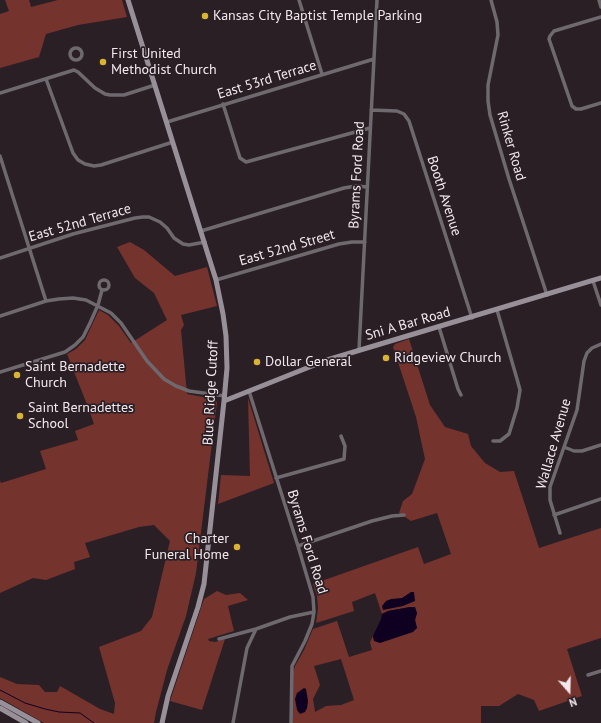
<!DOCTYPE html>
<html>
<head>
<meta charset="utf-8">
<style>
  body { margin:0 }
  #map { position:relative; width:601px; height:723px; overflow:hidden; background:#2b1f26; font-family:"PT Sans",sans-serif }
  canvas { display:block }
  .north { position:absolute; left:549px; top:671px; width:40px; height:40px; -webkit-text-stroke:3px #2b1f26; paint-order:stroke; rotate:160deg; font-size:11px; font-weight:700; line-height:16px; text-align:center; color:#f1e8ed }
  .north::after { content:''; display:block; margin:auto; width:14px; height:18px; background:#f1e8ed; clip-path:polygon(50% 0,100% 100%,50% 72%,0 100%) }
</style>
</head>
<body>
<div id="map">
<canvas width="601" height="723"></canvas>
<div class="north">N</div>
</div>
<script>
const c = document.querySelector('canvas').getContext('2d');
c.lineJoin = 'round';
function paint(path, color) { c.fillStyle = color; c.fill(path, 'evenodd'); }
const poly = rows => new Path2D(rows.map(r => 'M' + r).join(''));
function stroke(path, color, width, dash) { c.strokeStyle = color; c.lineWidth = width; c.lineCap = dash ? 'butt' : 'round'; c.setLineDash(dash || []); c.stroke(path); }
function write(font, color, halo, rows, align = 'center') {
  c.font = font + ' "PT Sans",sans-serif'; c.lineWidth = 3.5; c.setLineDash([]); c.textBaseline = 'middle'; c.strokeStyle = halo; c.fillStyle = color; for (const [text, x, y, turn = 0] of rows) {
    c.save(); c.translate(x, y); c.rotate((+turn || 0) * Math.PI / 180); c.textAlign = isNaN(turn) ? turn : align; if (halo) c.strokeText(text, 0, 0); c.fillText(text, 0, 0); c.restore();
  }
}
paint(poly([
  [5,0,29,0,31,7,58,0,122,0,127,17,78,25,46,34,39,57,0,68,0,14,9,11],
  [130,242,144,250,175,276,207,267,217,306,181,315,184,325,181,330,187,394,214,399,217,402,196,573,186,616,167,670,156,712,154,723,44,723,0,698,0,677,17,684,39,685,45,692,57,692,60,686,100,709,114,714,115,703,99,647,141,631,152,617,170,541,154,525,139,527,85,543,90,557,74,562,75,569,46,580,33,578,0,593,0,481,1,483,46,469,40,451,78,440,75,431,94,424,88,407,67,354,76,349,85,340,99,310,108,315,119,326,131,343,167,320,154,293,135,278,117,247],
  [409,339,430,405,445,427,468,434,471,446,485,463,500,472,514,471,539,548,601,528,601,638,567,649,582,696,539,711,534,700,518,694,499,706,481,706,481,723,292,723,293,672,295,666,304,650,313,629,337,621,349,657,372,650,370,642,373,636,374,641,417,628,415,620,417,613,410,607,388,611,382,614,375,593,352,602,354,611,316,623,318,608,317,596,313,584,418,547,424,564,451,554,437,513,411,521,399,513,403,501,412,494,425,459,416,417,393,347,395,344],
  [341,659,354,700,341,705,326,706,315,712,313,699,320,685,314,666],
  [248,398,274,483,218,504,221,475,250,476],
  [217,591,226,595,240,593,248,600,228,606,234,631,208,639,209,641,215,642,225,639,202,710,170,701,204,599]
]), '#75332e');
paint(poly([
  [411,592,414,592,415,601,403,606,383,610,382,606,386,601,391,599,402,598],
  [410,607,415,607,417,613,415,620,417,628,413,632,380,643,374,641,373,636,381,619,382,614,388,611],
  [304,688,306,689,308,701,307,708,305,712,300,714,297,710,295,699,297,693]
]), '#0f0022');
stroke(poly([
  [0,690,25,703,45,709,59,712,80,713,94,723]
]), '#0f0022', 1);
stroke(poly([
  [299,0,322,74],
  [491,0,497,22,498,35,488,85,488,101,490,115,509,179,547,295],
  [599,0,601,7],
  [601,17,554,31,550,36,549,39,572,106,576,109,581,109,601,103],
  '70 54a6 6 0 1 1 12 0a6 6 0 1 1-12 0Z',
  [46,79,73,153,78,160,85,164,94,166,101,165,173,142],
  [0,93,74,70,78,72,95,88,105,94,110,95,124,95,155,85],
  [223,104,240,158,246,162,370,128],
  [371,110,397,111,404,114,409,121,472,318],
  [167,122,374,59],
  [0,156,46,301],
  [201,231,344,188,356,186,367,187],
  [0,258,73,234,135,218,143,217,149,217,160,222,167,228,174,238,183,244,189,245,205,242],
  '99 285a5 5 0 1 1 10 0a5 5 0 1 1-10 0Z',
  [216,280,339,244,352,242,365,242],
  [593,281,601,305],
  [0,316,46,301,59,299,73,298,86,300,111,313,121,323,147,361,164,379,176,386,189,391,225,396],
  [439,327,458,389,461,395],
  [359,350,377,0],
  [0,372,65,352,75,345,83,337,90,323,98,305,102,290],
  [249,391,298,546,313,597,314,612,312,624,305,641,292,666,291,723],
  [493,441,500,441,509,434,517,408,520,390,517,379,497,310],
  [564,447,574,451,582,451,601,445],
  [276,478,344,459,345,446,341,436],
  [554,515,601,499],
  [560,533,550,500,550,487,577,410,584,361,587,353,592,348,601,344],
  [298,546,372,521,392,516,404,515],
  [219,639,256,629,290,617,314,612],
  [588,675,601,671],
  [233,723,247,648,256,629]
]), '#6e696e', 3.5);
stroke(poly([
  [128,0,216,280,223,314,226,336,227,368,224,401,204,584,198,607,168,696,162,723],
  [224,401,327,360,601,278],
  [0,702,38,723],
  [0,708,26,723]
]), '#989099', 5);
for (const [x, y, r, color] of [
  [205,16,4,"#dab333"],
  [103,62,4,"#dab333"],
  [386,358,4,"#dab333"],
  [257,362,4,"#dab333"],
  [17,375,4,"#dab333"],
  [20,416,4,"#dab333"],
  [237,547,4,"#dab333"]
]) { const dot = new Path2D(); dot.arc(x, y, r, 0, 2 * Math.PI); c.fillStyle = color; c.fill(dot); stroke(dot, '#2b1f26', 1.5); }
write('14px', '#f1e8ed', '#2b1f26', [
  ["Kansas City Baptist Temple Parking",213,16],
  ["First United",111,54],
  ["Methodist Church",111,70],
  ["Ridgeview Church",394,358],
  ["Dollar General",265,362],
  ["Saint Bernadette",25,367],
  ["Church",25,383],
  ["Saint Bernadettes",28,408],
  ["School",28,424],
  ["Charter",229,539,"right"],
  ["Funeral Home",229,555,"right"]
], 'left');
write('14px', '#f1e8ed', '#2b1f26', [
  ["East 53rd Terrace",267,80,-17],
  ["Rinker Road",511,146,74],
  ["Byrams Ford Road",357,175,-87],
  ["Booth Avenue",444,196,72],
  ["East 52nd Terrace",80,223,-16],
  ["East 52nd Street",287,248,-16],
  ["Sni A Bar Road",408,324,-16],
  ["Blue Ridge Cutoff",211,393,-87],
  ["Wallace Avenue",554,444,-74],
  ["Byrams Ford Road",307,542,73]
]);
</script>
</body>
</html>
